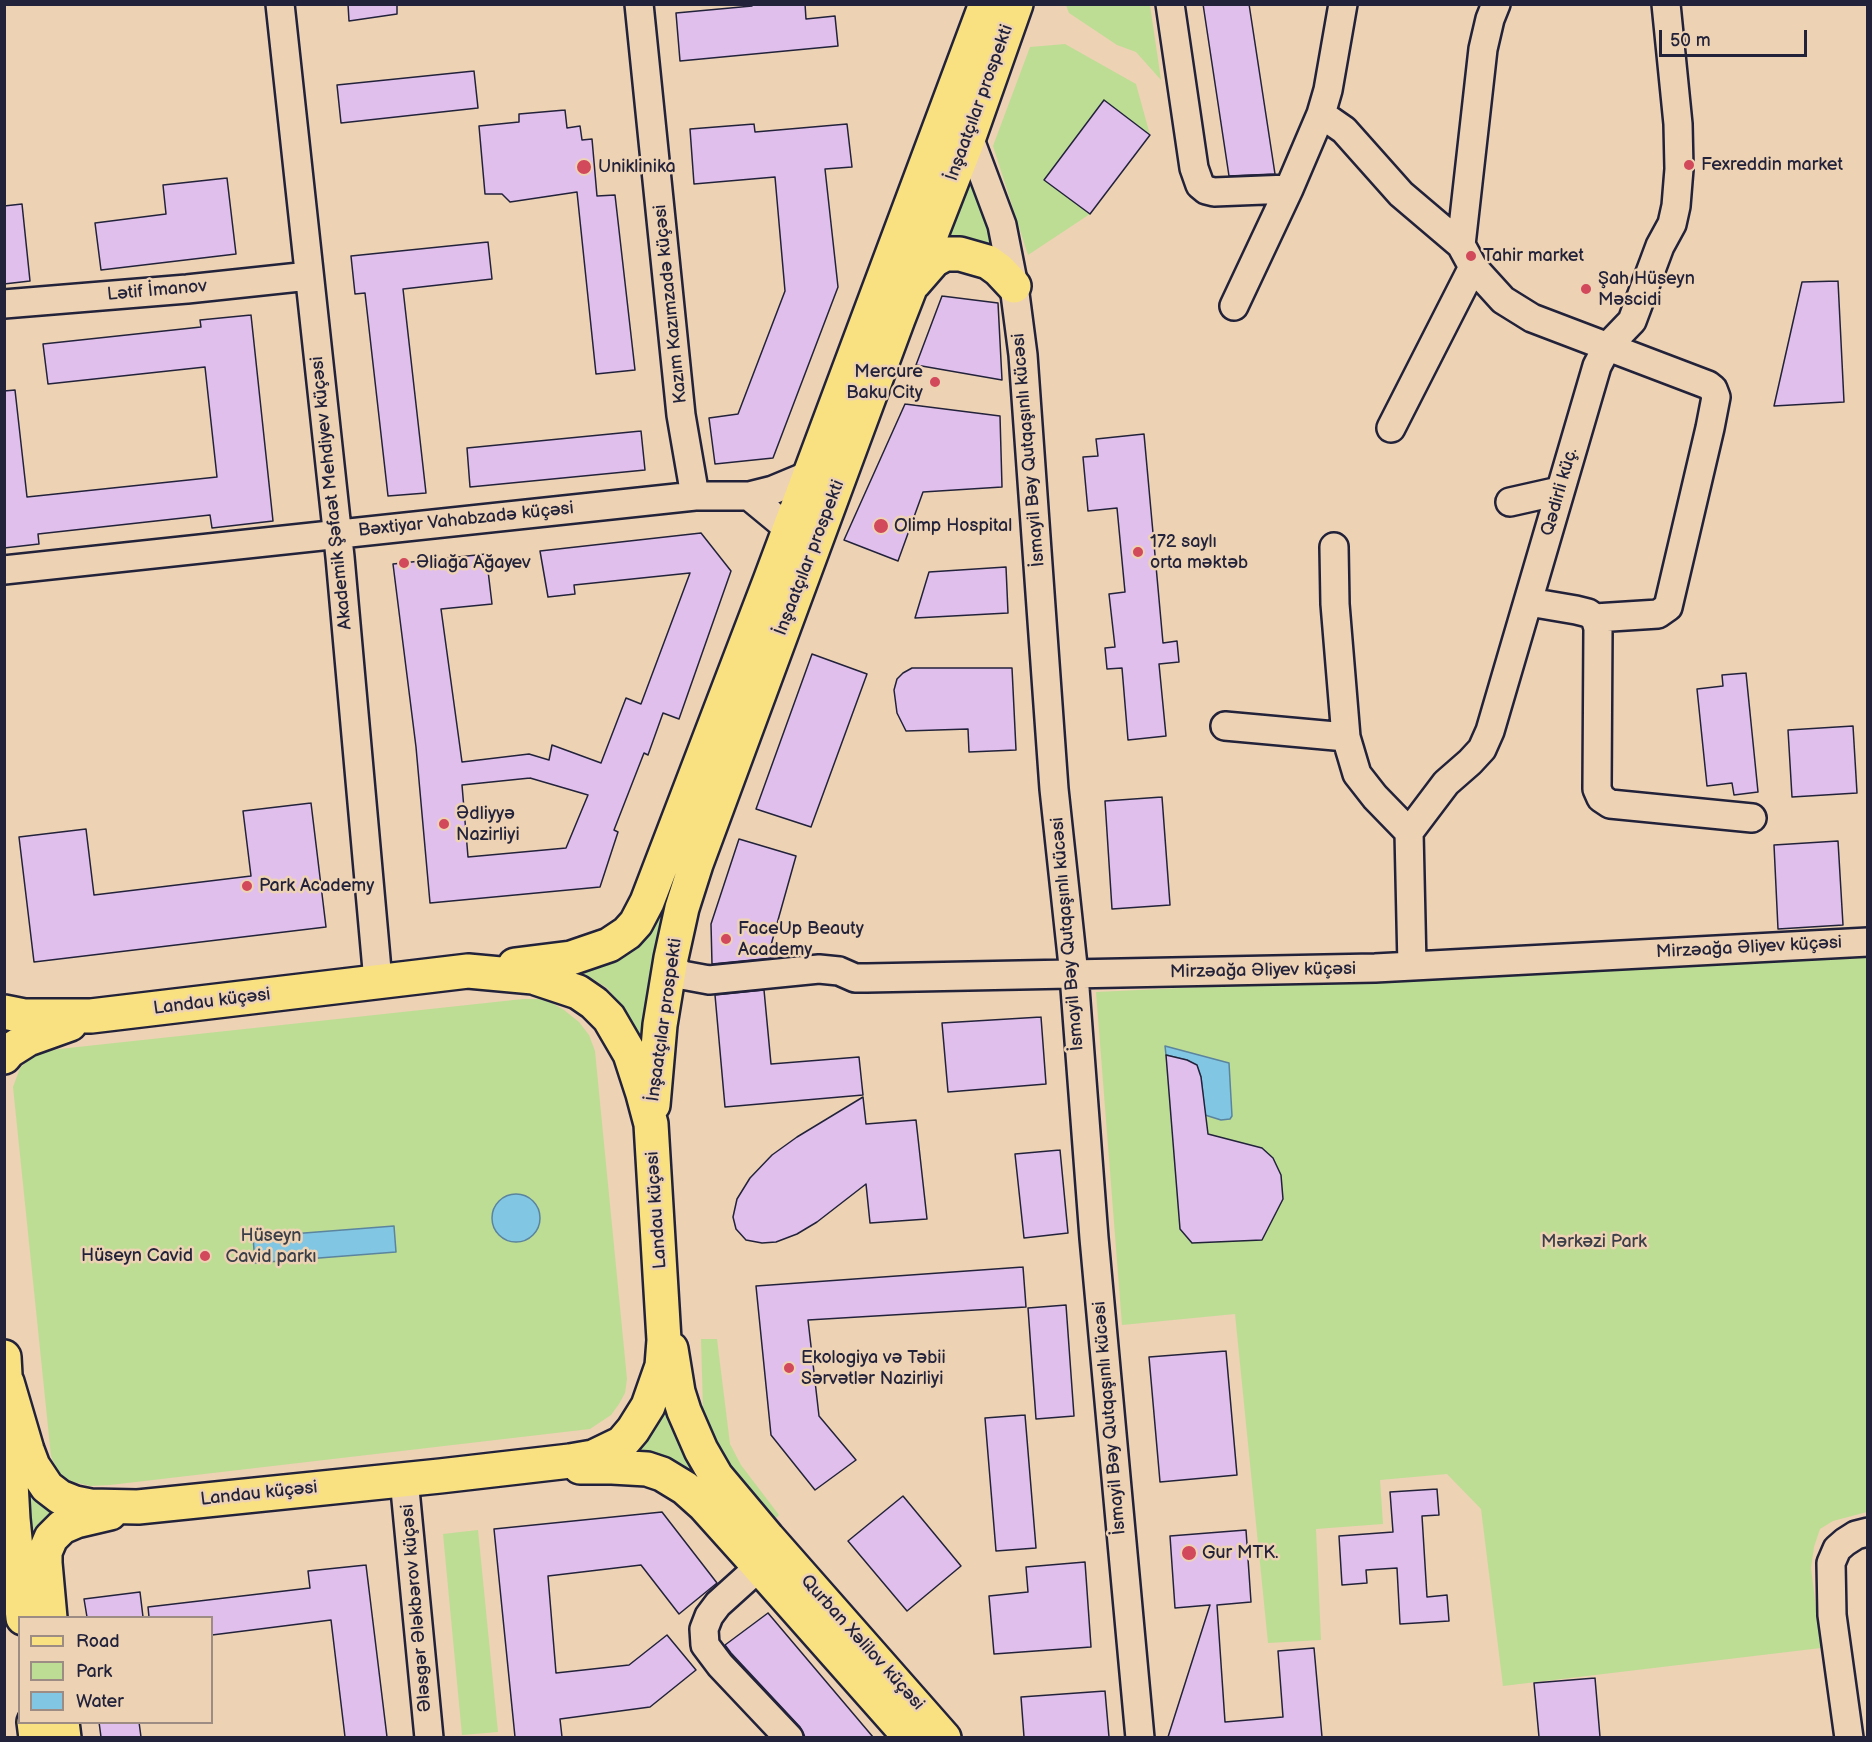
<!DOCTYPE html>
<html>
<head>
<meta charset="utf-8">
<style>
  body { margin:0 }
  #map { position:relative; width:1872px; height:1742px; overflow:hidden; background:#edd2b4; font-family:"Balsamiq Sans",sans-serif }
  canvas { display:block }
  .frame { position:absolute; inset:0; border:6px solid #22223b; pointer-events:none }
  .legend { position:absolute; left:18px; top:1616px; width:195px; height:108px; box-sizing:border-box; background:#edd2b4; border:2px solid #9c8c84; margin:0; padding:8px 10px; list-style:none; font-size:18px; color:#22223b }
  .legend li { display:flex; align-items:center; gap:12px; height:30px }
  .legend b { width:30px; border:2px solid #9c8c84 }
  .scale { position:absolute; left:1659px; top:30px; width:148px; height:27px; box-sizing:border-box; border:3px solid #22223b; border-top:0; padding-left:8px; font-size:18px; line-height:21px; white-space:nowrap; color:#22223b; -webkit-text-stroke:4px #edd2b4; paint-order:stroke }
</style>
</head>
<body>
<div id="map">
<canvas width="1872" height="1742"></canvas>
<div class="frame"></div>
<ul class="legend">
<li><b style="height:8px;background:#f9e181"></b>Road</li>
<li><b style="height:16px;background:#bddd95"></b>Park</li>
<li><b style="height:16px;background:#81c6e2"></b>Water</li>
</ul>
<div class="scale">50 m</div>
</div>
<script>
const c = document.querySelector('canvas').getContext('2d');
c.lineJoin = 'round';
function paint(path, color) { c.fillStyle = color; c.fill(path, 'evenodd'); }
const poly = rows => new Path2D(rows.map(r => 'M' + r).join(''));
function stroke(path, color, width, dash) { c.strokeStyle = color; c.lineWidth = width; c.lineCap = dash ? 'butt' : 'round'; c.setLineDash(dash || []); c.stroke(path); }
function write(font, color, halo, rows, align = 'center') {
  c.font = font + ' "Balsamiq Sans",sans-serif'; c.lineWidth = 5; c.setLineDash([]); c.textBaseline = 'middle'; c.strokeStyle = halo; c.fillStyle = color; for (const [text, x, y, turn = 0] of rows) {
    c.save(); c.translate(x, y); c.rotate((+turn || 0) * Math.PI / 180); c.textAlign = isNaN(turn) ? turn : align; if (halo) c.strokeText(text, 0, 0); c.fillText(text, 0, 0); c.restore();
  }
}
paint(poly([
  [1066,5,1150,5,1161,80,1136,52,1117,45,1069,13],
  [1065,44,1136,84,1150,135,1104,100,1044,180,1090,214,1028,255,993,146,1030,47],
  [971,178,998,255,942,244],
  [671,885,659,932,649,984,643,1044,627,1012,607,988,577,969,647,933],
  [1867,956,1867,1512,1833,1521,1820,1529,1814,1547,1811,1568,1821,1648,1503,1686,1481,1509,1447,1474,1380,1480,1383,1524,1316,1529,1321,1640,1268,1643,1235,1314,1122,1325,1096,992],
  [523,999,539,999,552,1003,564,1010,579,1022,589,1035,595,1051,627,1379,625,1393,619,1404,611,1415,590,1429,110,1485,90,1486,73,1482,64,1478,56,1468,51,1456,13,1087,20,1068,28,1060,40,1053,59,1049],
  [701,1339,717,1339,730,1444,741,1465,779,1515,775,1519,748,1494,713,1441,703,1409],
  [665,1396,706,1487,625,1458],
  [24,1472,68,1511,31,1559],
  [478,1530,498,1732,462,1735,443,1534]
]), '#bddd95');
const water = poly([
  [1165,1046,1229,1063,1232,1116,1230,1119,1221,1120,1205,1115,1201,1077,1197,1066,1187,1060,1166,1055,1165,1046],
  '492 1218a24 24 0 1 1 48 0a24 24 0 1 1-48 0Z',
  [394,1226,396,1252,255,1263,253,1237,394,1226]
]);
paint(water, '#81c6e2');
stroke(water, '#5b849f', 1.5);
const building = poly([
  [348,4,397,4,397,14,349,21,348,4],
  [752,4,805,4,806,19,835,16,838,46,680,61,676,13,752,6,752,4],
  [1203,4,1249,4,1275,174,1229,176,1203,4],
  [474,71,478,108,341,123,337,85,474,71],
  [1104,100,1150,135,1090,214,1044,180,1104,100],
  [565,110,567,128,580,126,582,140,592,139,597,196,615,195,635,370,596,374,577,192,510,202,502,194,485,194,479,126,519,122,519,114,565,110],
  [754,124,755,132,847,124,852,167,825,169,838,287,773,458,715,464,709,418,738,414,785,291,775,177,694,184,690,129,754,124],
  [227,178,236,254,101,270,95,223,166,214,163,185,227,178],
  [22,204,30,281,4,284,4,206,22,204],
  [488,242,492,279,403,289,426,493,388,496,365,293,355,294,351,256,488,242],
  [1838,281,1844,402,1774,406,1802,282,1838,281],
  [942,296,998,303,1002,380,916,365,942,296],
  [251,315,273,521,212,528,210,515,38,534,39,544,4,548,4,391,15,390,27,497,217,477,205,367,48,384,43,344,201,327,200,320,251,315],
  [905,404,1000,416,1002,487,923,492,898,561,844,540,905,404],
  [641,431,645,470,470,487,467,448,641,431],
  [1144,434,1163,643,1177,641,1179,662,1159,664,1166,736,1128,740,1122,668,1107,669,1105,648,1115,647,1109,594,1125,592,1117,508,1088,511,1083,457,1098,456,1096,439,1144,434],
  [701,533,731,571,679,719,663,713,648,755,644,753,614,830,618,832,600,887,430,903,416,747,393,564,486,554,492,604,441,609,462,762,529,754,549,760,552,745,601,763,626,698,641,704,690,573,574,585,575,594,548,597,540,551,701,533],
  [530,778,588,795,566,848,468,857,462,785,530,778],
  [1006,567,1008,613,915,618,929,572,1006,567],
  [812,654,867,674,811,827,756,809,812,654],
  [912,668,1012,668,1016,750,969,752,968,729,906,731,897,713,894,690,897,679,903,673,912,668],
  [1746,673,1758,792,1734,795,1732,783,1707,786,1697,689,1723,686,1722,675,1746,673],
  [1853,726,1857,793,1792,797,1788,730,1853,726],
  [1162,797,1170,905,1112,909,1105,801,1162,797],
  [311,803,326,927,34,962,19,837,86,829,94,895,251,876,243,811,311,803],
  [739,839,796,856,771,945,773,958,712,964,711,924,739,839],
  [1838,841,1843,925,1778,929,1774,845,1838,841],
  [764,990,771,1064,859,1057,863,1095,725,1107,715,995,764,990],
  [1041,1017,1046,1084,948,1092,942,1023,1041,1017],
  [1166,1055,1187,1060,1197,1065,1201,1077,1208,1134,1262,1148,1273,1158,1281,1175,1283,1199,1262,1240,1192,1243,1180,1229,1166,1055],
  [863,1097,866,1124,916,1120,927,1219,870,1223,866,1184,817,1222,797,1234,776,1242,762,1243,746,1240,736,1229,733,1217,737,1199,750,1178,772,1155,797,1137,863,1097],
  [1060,1150,1068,1233,1024,1238,1015,1154,1060,1150],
  [1023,1267,1026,1307,808,1320,819,1416,856,1460,815,1490,771,1435,756,1286,1023,1267],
  [1066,1305,1074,1416,1036,1419,1028,1308,1066,1305],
  [1226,1351,1237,1475,1160,1482,1149,1357,1226,1351],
  [1025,1415,1036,1548,996,1551,985,1418,1025,1415],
  [1437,1489,1439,1515,1422,1516,1427,1597,1447,1595,1449,1621,1400,1624,1397,1568,1366,1570,1367,1583,1342,1585,1339,1536,1393,1532,1390,1492,1437,1489],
  [903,1496,961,1566,907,1611,848,1541,903,1496],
  [662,1512,717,1583,679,1614,641,1565,548,1576,556,1673,629,1665,667,1635,696,1670,650,1707,560,1719,562,1737,515,1737,494,1529,662,1512],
  [1246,1530,1251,1602,1217,1605,1225,1722,1283,1717,1278,1651,1314,1648,1322,1737,1168,1737,1210,1605,1175,1608,1170,1536,1246,1530],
  [1085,1562,1091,1647,994,1654,989,1596,1028,1592,1026,1567,1085,1562],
  [366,1565,387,1737,345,1737,331,1620,212,1635,212,1617,149,1617,148,1607,310,1588,308,1571,366,1565],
  [140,1592,143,1617,87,1617,84,1599,140,1592],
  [768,1613,873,1737,805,1737,800,1727,731,1653,725,1645,768,1613],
  [1595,1678,1600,1737,1539,1737,1534,1683,1595,1678],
  [1105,1691,1109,1737,1024,1737,1021,1697,1105,1691],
  [99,1722,139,1722,141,1737,101,1737,99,1722]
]);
paint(building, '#e0bfec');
stroke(building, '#22223b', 1.5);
const minor = poly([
  [280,4,340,557,378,981],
  [639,4,681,415,695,496],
  [1170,4,1194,168,1200,185,1206,190,1214,192,1289,189],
  [1321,114,1344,130,1401,194,1461,245,1473,267,1503,300,1532,318,1708,385,1713,389,1716,397,1710,428,1668,607,1658,614,1595,618],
  [969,137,1002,225,1014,286,1023,355,1054,789,1074,975,1094,1238,1140,1738],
  [1461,245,1483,49,1490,19,1496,4],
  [4,304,187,289,309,276],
  [1234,306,1289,189,1321,114,1328,90,1343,4],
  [1391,428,1473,267],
  [749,496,789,529],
  [1510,502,1559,491],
  [1334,547,1335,604,1346,737,1357,774,1375,797,1409,832],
  [4,570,695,496,749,496,773,490,809,475],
  [1529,602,1576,610,1588,613,1595,618,1598,628,1597,789,1601,798,1610,804,1752,818],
  [1225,726,1346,737],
  [671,958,675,969,682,975,709,980,819,969,839,971,855,978,867,978,1375,968,1868,942],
  [1412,966,1409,832,1446,783,1470,762,1482,749,1490,731,1597,366,1607,347,1632,321,1660,246,1672,224,1676,206,1679,169,1678,124,1666,4],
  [404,1479,429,1738],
  [759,1567,718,1604,709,1616,704,1629,705,1645,720,1665,789,1738],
  [1849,1738,1832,1615,1831,1563,1837,1549,1845,1542,1856,1535,1868,1532]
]);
const major = poly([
  [914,283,934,260,945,254,960,254,988,262,999,270,1014,286],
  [515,965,571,958,609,945,627,933,636,923,647,902,770,581,986,4],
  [4,1012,24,1016,91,1016,468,971,533,977,578,992,594,1003,609,1018,630,1054,643,1094,651,1124,664,1340,662,1366,648,1406,633,1430,622,1443,593,1457,570,1461,440,1476,138,1507,90,1506,75,1503,60,1497,47,1487,33,1466,27,1450,7,1382],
  [4,1057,9,1051,28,1039,70,1024],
  [653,1105,660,1025,671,958,682,908,696,864,898,319,969,137,1016,4],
  [671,1349,678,1392,684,1411,701,1450,716,1476,768,1538,944,1738],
  [4,1357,13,1519,23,1618],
  [580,1467,612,1467,647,1469,662,1474,685,1488,704,1505,748,1554,911,1738],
  [50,1618,45,1563,45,1552,51,1538,62,1527,76,1521,110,1513],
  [34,1722,36,1738],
  [62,1722,64,1738]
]);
stroke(minor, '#22223b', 32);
stroke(major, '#22223b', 38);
stroke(minor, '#edd2b4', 27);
stroke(major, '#f9e181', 33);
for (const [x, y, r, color] of [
  [1689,165,6,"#d1495b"],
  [584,167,8,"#d1495b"],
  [1471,256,6,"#d1495b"],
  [1586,289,6,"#d1495b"],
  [935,382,6,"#d1495b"],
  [881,526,8,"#d1495b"],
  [1138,552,6,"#d1495b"],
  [404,563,6,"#d1495b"],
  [444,824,6,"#d1495b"],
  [247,886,6,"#d1495b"],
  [726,939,6,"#d1495b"],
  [205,1256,6,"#d1495b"],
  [789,1368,6,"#d1495b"],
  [1189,1553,8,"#d1495b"]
]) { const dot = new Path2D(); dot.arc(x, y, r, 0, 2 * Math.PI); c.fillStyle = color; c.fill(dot); stroke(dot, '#edd2b4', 2); }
write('18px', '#22223b', '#edd2b4', [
  ["İnşaatçılar prospekti",980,103,-70],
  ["Lətif İmanov",157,291,-5],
  ["Kazım Kazımzadə küçəsi",671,304,-96],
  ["İsmayil Bəy Qutqaşınlı kücəsi",1029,450,-95],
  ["Qədirli küç.",1560,492,-74],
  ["Akademik Şəfaət Mehdiyev küçəsi",332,493,-96],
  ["Bəxtiyar Vahabzadə küçəsi",466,520,-6],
  ["İnşaatçılar prospekti",810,558,-69],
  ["İsmayil Bəy Qutqaşınlı kücəsi",1068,934,-95],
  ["Mirzəağa Əliyev küçəsi",1749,948,-3],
  ["Mirzəağa Əliyev küçəsi",1263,971,-1],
  ["Landau küçəsi",212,1002,-7],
  ["İnşaatçılar prospekti",665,1020,-82],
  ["Landau küçəsi",657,1210,-94],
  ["İsmayil Bəy Qutqaşınlı kücəsi",1110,1418,-95],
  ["Landau küçəsi",259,1494,-6],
  ["Ələsgər Ələkbərov küçəsi",417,1608,-95],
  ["Qurban Xəlilov küçəsi",862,1643,48]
]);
write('18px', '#22223b', '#edd2b4', [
  ["Fexreddin market",1701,165],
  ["Uniklinika",598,167],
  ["Tahir market",1483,256],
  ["Şah Hüseyn",1598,279],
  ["Məscidi",1598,300],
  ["Mercure",923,372,"right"],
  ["Baku City",923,393,"right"],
  ["Olimp Hospital",894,526],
  ["172 saylı",1150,542],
  ["orta məktəb",1150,563],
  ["Əliağa Ağayev",416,563],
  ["Ədliyyə",456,814],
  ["Nazirliyi",456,835],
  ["Park Academy",259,886],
  ["FaceUp Beauty",738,929],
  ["Academy",738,950],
  ["Hüseyn Cavid",193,1256,"right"],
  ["Ekologiya və Təbii",801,1358],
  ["Sərvətlər Nazirliyi",801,1379],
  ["Gur MTK.",1202,1553]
], 'left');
write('18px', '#393e48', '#edd2b4', [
  ["Hüseyn",271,1236],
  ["Cavid parkı",271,1257],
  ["Mərkəzi Park",1594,1242]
]);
</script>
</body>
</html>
